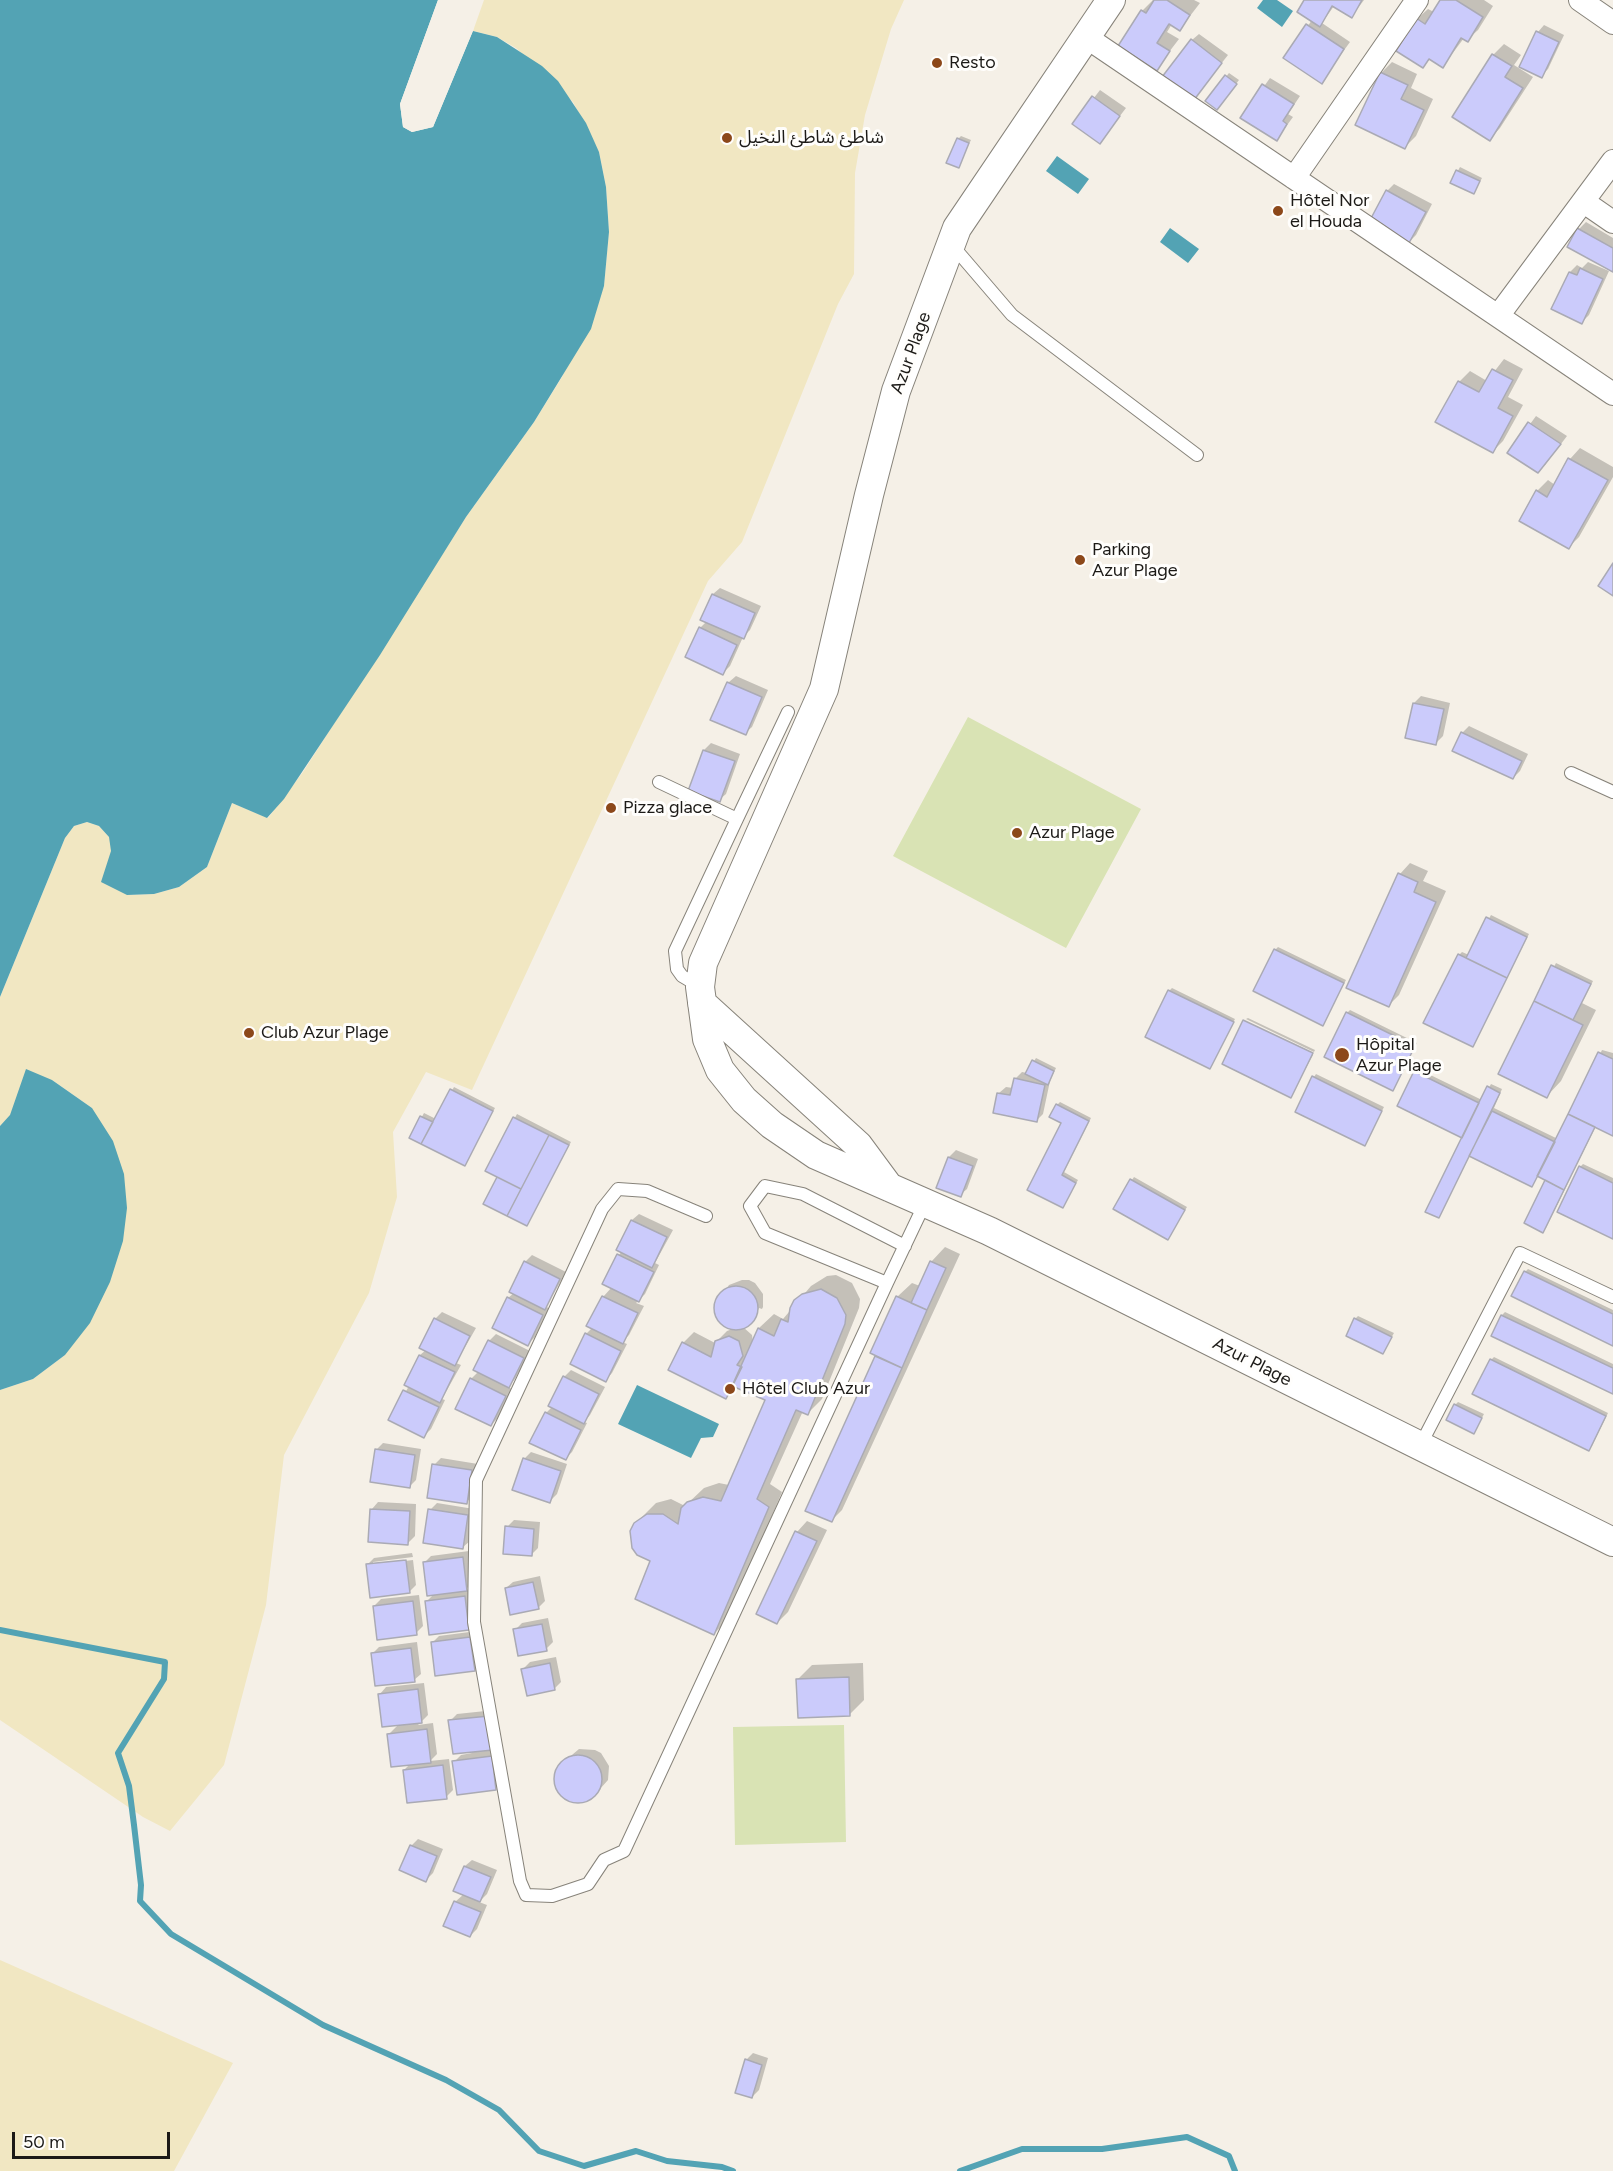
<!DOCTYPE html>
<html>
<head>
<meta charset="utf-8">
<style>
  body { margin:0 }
  #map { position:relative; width:1613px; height:2171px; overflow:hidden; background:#f5f0e7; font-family:Figtree,sans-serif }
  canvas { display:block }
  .scale { position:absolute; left:12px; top:2132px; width:158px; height:27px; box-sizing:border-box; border:3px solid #1c1a17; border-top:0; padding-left:8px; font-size:18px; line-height:21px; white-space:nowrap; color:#1c1a17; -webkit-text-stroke:4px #fffefc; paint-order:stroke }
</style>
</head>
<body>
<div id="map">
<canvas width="1613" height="2171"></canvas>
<div class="scale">50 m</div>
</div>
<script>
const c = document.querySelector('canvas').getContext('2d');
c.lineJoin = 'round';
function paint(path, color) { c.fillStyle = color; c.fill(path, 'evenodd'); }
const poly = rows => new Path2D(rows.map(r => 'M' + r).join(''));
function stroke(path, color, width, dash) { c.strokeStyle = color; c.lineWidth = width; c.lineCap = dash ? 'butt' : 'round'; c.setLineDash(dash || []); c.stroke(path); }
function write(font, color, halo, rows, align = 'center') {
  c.font = font + ' Figtree,"Noto Sans Arabic",sans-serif'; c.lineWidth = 6; c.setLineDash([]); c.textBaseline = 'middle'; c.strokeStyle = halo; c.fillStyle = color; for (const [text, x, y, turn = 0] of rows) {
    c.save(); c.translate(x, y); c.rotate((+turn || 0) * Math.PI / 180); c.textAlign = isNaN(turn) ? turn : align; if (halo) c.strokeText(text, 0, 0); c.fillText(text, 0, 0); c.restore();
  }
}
paint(poly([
  [968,717,1141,809,1066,948,893,856],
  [844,1725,846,1842,735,1845,733,1727]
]), '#d9e3b4');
paint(poly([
  [484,0,904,0,891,29,865,115,855,173,854,274,838,304,742,542,708,581,472,1090,426,1072,393,1132,397,1197,369,1293,284,1455,266,1605,224,1765,170,1831,143,1817,0,1720,0,1390,33,1379,65,1355,92,1108,52,1080,16,1101,10,1116,0,1126,0,997,65,838,74,826,87,822,99,826,109,837,127,895,154,894,179,887,207,867,232,803,268,818,303,772,466,517,534,422,562,377,604,286,609,232,606,187,599,152,573,102,516,48,497,37,473,31],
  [0,1960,233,2063,174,2171,0,2171]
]), '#f1e7c2');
paint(poly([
  [0,0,438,0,400,104,403,127,412,132,433,127,473,31,497,37,542,66,558,81,586,123,599,152,606,187,609,232,604,286,591,329,534,422,466,517,380,655,284,799,267,818,232,803,207,867,179,887,154,894,127,895,101,882,111,851,109,837,99,826,87,822,74,826,65,838,0,997],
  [1263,0,1277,0,1293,11,1282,27,1257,8],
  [1057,156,1089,179,1078,194,1046,171],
  [1170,228,1199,249,1188,263,1160,242],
  [26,1069,52,1080,92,1108,113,1141,124,1174,127,1208,123,1241,110,1282,90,1323,65,1355,33,1379,0,1390,0,1126,10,1115],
  [637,1385,719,1424,713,1437,701,1438,691,1458,618,1424]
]), '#53a3b4');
paint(poly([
  [438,0,441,0,403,105,406,125,413,129,430,125,470,30,474,28,433,127,412,132,403,127,400,104]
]), '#f5f0e7');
paint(poly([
  [1153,0,1194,0,1200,3,1180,29,1172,24,1167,32,1179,39,1156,69,1142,11],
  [1306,0,1364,0,1352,16,1334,6,1322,23,1350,42,1321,82,1285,58,1312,20],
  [1442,0,1484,0,1493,6,1478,30,1467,40,1464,38,1443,66,1431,58,1423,66,1417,19,1428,9,1434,12],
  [1544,25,1564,35,1548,69,1541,76,1538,32],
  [1199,34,1228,55,1194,98,1192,40],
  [1504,44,1521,55,1514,65,1533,77,1500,128,1490,139,1493,55],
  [1392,62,1417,74,1411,88,1433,99,1416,136,1405,147,1381,73],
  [1229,73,1239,80,1220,105,1207,101],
  [1270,78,1300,96,1288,114,1293,117,1277,139,1242,117],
  [1100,90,1126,108,1100,142,1074,124],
  [961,136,971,140,958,166,958,139],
  [1460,167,1482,178,1474,193,1452,182],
  [1394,184,1432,204,1416,235,1409,242,1387,191],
  [1586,222,1613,238,1613,270,1579,229],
  [1588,262,1609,271,1589,315,1582,322,1553,309,1570,272,1577,265,1582,268],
  [1504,359,1523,369,1508,397,1523,405,1503,441,1492,452,1459,382,1470,371,1487,381],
  [1536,416,1567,436,1545,465,1509,453],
  [1580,448,1613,467,1613,477,1579,537,1569,547,1537,491,1548,480,1555,485,1570,459],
  [720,588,761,606,750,630,743,637,730,666,723,673,700,628,707,621,713,594],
  [736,676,768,690,752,727,745,733,712,719,729,682],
  [1421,696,1450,703,1443,736,1436,743,1414,703],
  [1469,726,1528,754,1520,771,1513,778,1462,733],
  [711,743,740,754,726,794,719,800,690,790,704,750],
  [1410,863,1428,871,1423,881,1446,891,1399,995,1389,1005,1400,874],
  [1491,915,1529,934,1473,1045,1459,955,1462,952,1469,955],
  [1278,947,1346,980,1323,1024,1275,950],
  [1556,963,1593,981,1582,1003,1596,1010,1561,1081,1547,1096,1500,1073],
  [1172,988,1235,1019,1210,1067,1169,991],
  [1350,1010,1417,1043,1393,1089,1347,1013],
  [1248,1018,1315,1050,1314,1052,1246,1019],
  [1244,1022,1313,1055,1291,1096],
  [1602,1050,1613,1053,1613,1134,1596,1126,1546,1228,1543,1231,1547,1180,1538,1176,1532,1185,1470,1155,1439,1216,1464,1137,1415,1072,1418,1069,1482,1100,1491,1084,1502,1089,1494,1108,1558,1139],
  [1036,1058,1056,1068,1050,1081,1043,1114,1036,1121,999,1093,1006,1087,1013,1088,1015,1079,1022,1072,1027,1073],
  [1316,1074,1384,1107,1365,1144,1314,1077],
  [454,1087,495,1108,467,1161,411,1137,424,1113,436,1119],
  [1060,1102,1091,1118,1064,1172,1078,1180,1063,1206,1029,1189,1063,1123,1057,1105],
  [517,1114,571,1142,527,1224,485,1203,499,1176,487,1170],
  [956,1150,978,1159,967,1189,960,1195,949,1157],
  [1583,1164,1613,1178,1613,1237,1580,1167],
  [1134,1177,1187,1207,1168,1238,1132,1180],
  [639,1214,673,1230,655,1263,659,1265,645,1294,636,1303,644,1306,629,1335,622,1342,627,1344,612,1373,606,1380,586,1334,593,1327,603,1297,612,1287,619,1255,622,1251,618,1249,632,1220],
  [945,1247,960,1254,842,1510,831,1521,876,1357,897,1297,912,1283,920,1286,931,1262],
  [532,1255,566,1272,546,1307,549,1308,535,1337,528,1344,508,1298,514,1293,525,1262],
  [1528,1269,1613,1310,1613,1344,1525,1272],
  [836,1275,852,1283,860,1299,859,1308,822,1399,808,1413,803,1411,770,1484,782,1492,728,1619,714,1634,652,1561,635,1524,656,1503,671,1499,685,1506,704,1488,719,1483,729,1485,767,1400,736,1387,725,1397,683,1343,694,1332,715,1343,727,1331,735,1328,727,1327,717,1318,715,1305,729,1285,742,1280,749,1280,755,1283,763,1294,763,1307,760,1313,762,1309,759,1308,754,1319,743,1327,752,1335,753,1343,759,1328,774,1314,783,1319,811,1286,827,1276],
  [442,1312,476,1328,456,1363,461,1365,442,1399,445,1400,431,1429,424,1436,390,1419,409,1386,406,1384,420,1355,426,1350,435,1319],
  [1505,1312,1613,1364,1613,1393,1502,1315],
  [1358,1316,1394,1333,1383,1352,1355,1319],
  [496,1334,530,1351,515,1379,508,1387,512,1389,498,1418,491,1425,471,1379,479,1371,489,1341],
  [1494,1357,1608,1413,1592,1446,1589,1449,1491,1360],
  [571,1370,605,1387,590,1415,584,1422,587,1423,572,1452,565,1459,546,1413,552,1407,564,1377],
  [1458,1402,1484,1414,1476,1429,1455,1405],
  [383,1443,421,1449,416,1480,409,1487,376,1450],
  [531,1452,567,1464,557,1494,550,1501,524,1459],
  [441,1458,478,1464,473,1495,467,1502,434,1465],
  [378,1502,416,1504,415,1536,408,1543,372,1509],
  [437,1503,474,1509,470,1541,463,1547,430,1510],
  [514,1520,540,1522,538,1548,531,1555,507,1527],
  [807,1521,827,1530,788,1612,777,1623,758,1614,797,1532],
  [469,1551,473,1582,464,1591,471,1590,475,1622,468,1629,426,1602,435,1593,424,1563,431,1556],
  [412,1553,413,1557,373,1562,373,1565,413,1560,416,1585,409,1592,367,1565,374,1558],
  [540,1576,545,1601,538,1608,506,1588,513,1582],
  [419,1595,423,1626,416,1633,374,1606,381,1599],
  [548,1618,553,1642,546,1649,515,1630,522,1623],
  [477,1631,481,1663,474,1670,432,1643,439,1636],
  [417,1642,421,1674,414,1680,372,1654,379,1647],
  [556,1657,561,1682,554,1689,523,1669,530,1662],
  [863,1663,864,1700,850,1714,798,1679,812,1665],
  [424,1683,428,1715,418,1725,433,1723,437,1754,430,1761,449,1759,453,1790,446,1797,404,1770,411,1763,389,1734,399,1724,380,1694,386,1687],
  [495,1710,499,1741,489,1751,499,1750,503,1781,496,1788,454,1762,461,1755,472,1753,450,1721,457,1714],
  [579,1749,595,1750,601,1753,609,1766,608,1780,591,1799,584,1802,569,1800,557,1789,556,1774,559,1766],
  [418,1839,443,1849,433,1873,426,1880,411,1846],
  [472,1860,497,1870,487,1894,479,1902,487,1905,477,1929,470,1936,455,1902,464,1894,455,1890,465,1866],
  [753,2053,768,2058,759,2090,752,2097,746,2060]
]), '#0003');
stroke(poly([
  [0,1630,165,1662,164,1679,118,1753,129,1786,134,1825,141,1885,140,1901,171,1934,323,2025,446,2080,499,2110,539,2151,584,2166,636,2151,667,2161,722,2167,733,2171],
  [960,2171,1022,2149,1102,2149,1187,2137,1229,2156,1235,2171]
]), '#53a3b4', 6);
const building = poly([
  [1154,0,1167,0,1190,15,1180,31,1169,24,1157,43,1170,51,1157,71,1118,46,1141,10,1146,13,1154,0],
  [1304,0,1362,0,1352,18,1332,6,1320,27,1297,12,1304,0],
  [1440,0,1456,0,1483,17,1468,42,1461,38,1443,68,1429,59,1423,68,1396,51,1416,18,1425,24,1440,0],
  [1306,24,1344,49,1322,84,1283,58,1306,24],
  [1536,31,1559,42,1542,78,1519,67,1536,31],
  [1191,39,1222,63,1194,100,1162,77,1191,39],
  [1492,54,1512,66,1505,77,1523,88,1490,141,1452,117,1492,54],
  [1380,72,1408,85,1401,99,1424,110,1405,149,1355,125,1380,72],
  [1225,75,1237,84,1217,110,1205,101,1225,75],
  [1262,84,1294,104,1283,121,1287,124,1277,141,1240,118,1262,84],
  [1092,96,1120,116,1100,144,1072,124,1092,96],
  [957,138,969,143,959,168,946,163,957,138],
  [1456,170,1480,181,1474,194,1450,183,1456,170],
  [1386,190,1426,212,1409,243,1369,222,1386,190],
  [1577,228,1613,248,1613,272,1567,247,1577,228],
  [1580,268,1603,279,1582,324,1551,309,1569,272,1577,275,1580,268],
  [1492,369,1513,380,1498,408,1513,416,1493,453,1435,422,1458,381,1479,392,1492,369],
  [1528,422,1561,444,1538,473,1507,453,1528,422],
  [1568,458,1608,480,1569,549,1519,521,1536,490,1547,497,1568,458],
  [1613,563,1613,596,1598,586,1613,563],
  [712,594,755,613,744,639,700,620,712,594],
  [699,627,737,645,723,675,685,657,699,627],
  [727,682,762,697,746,735,710,720,727,682],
  [1413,703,1444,709,1436,745,1405,738,1413,703],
  [1461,732,1522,761,1513,779,1452,751,1461,732],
  [703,750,735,761,720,802,688,791,703,750],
  [1398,873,1418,882,1414,892,1436,902,1389,1007,1346,988,1398,873],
  [1486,917,1527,937,1507,978,1466,958,1486,917],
  [1274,949,1344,983,1323,1026,1253,991,1274,949],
  [1458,954,1507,978,1473,1047,1423,1023,1458,954],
  [1551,965,1591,984,1573,1020,1534,1001,1551,965],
  [1168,990,1234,1022,1210,1069,1145,1037,1168,990],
  [1534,1001,1583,1025,1547,1098,1498,1074,1534,1001],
  [1346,1012,1415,1046,1393,1091,1324,1057,1346,1012],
  [1243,1020,1313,1053,1291,1098,1222,1064,1243,1020],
  [1598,1052,1613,1059,1613,1136,1568,1114,1598,1052],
  [1032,1060,1054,1071,1048,1085,1025,1074,1032,1060],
  [1414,1071,1479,1103,1462,1138,1397,1106,1414,1071],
  [1312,1076,1382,1111,1365,1146,1295,1112,1312,1076],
  [1014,1078,1045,1085,1037,1122,993,1113,997,1093,1010,1095,1014,1078],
  [1487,1086,1500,1093,1439,1218,1425,1212,1487,1086],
  [450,1089,493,1111,465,1166,421,1144,450,1089],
  [1056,1104,1089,1121,1062,1175,1076,1183,1063,1208,1027,1190,1061,1123,1049,1117,1056,1104],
  [1492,1111,1555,1142,1532,1187,1469,1156,1492,1111],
  [1568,1114,1595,1127,1564,1190,1537,1176,1568,1114],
  [420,1116,433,1122,421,1144,409,1138,420,1116],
  [513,1117,549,1135,521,1189,485,1171,513,1117],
  [549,1135,569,1145,527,1226,507,1216,549,1135],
  [948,1157,973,1166,961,1197,936,1188,948,1157],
  [1579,1166,1613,1183,1613,1239,1557,1212,1579,1166],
  [497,1177,521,1189,507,1216,483,1204,497,1177],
  [1130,1179,1185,1210,1168,1240,1113,1209,1130,1179],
  [1545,1180,1564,1190,1543,1233,1524,1223,1545,1180],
  [631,1220,667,1237,652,1268,616,1250,631,1220],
  [617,1254,654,1272,639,1302,602,1284,617,1254],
  [524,1261,560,1279,545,1310,509,1292,524,1261],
  [930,1261,946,1268,927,1310,911,1303,930,1261],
  [1524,1271,1613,1314,1613,1346,1511,1296,1524,1271],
  '714 1308a22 22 0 1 1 44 0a22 22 0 1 1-44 0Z',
  [821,1289,837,1298,846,1315,845,1324,808,1415,796,1410,757,1499,769,1507,714,1635,635,1599,650,1561,637,1555,632,1548,630,1531,634,1523,647,1514,663,1514,678,1524,681,1508,687,1502,703,1497,721,1501,765,1400,732,1386,758,1328,774,1336,781,1319,788,1322,790,1308,794,1300,802,1294,821,1289],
  [602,1296,638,1313,623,1344,586,1326,602,1296],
  [896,1296,927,1310,902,1368,870,1353,896,1296],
  [507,1297,543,1315,528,1346,492,1328,507,1297],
  [1501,1315,1613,1368,1613,1394,1491,1336,1501,1315],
  [434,1318,470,1336,455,1366,419,1348,434,1318],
  [1354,1318,1392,1337,1383,1354,1346,1336,1354,1318],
  [585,1333,621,1351,606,1382,570,1364,585,1333],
  [729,1336,739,1341,743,1356,737,1365,742,1367,726,1399,668,1370,682,1342,711,1357,715,1341,729,1336],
  [488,1340,524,1358,509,1388,473,1370,488,1340],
  [419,1355,455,1372,440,1403,404,1385,419,1355],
  [875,1356,902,1368,832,1522,805,1511,875,1356],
  [1490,1359,1606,1416,1589,1451,1472,1394,1490,1359],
  [563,1376,599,1394,584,1424,548,1406,563,1376],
  [470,1378,506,1396,491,1426,455,1409,470,1378],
  [403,1390,439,1407,424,1438,388,1420,403,1390],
  [1454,1404,1482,1418,1474,1434,1446,1420,1454,1404],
  [545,1412,581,1430,566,1460,529,1443,545,1412],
  [375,1449,415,1455,410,1488,370,1482,375,1449],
  [523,1458,561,1471,550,1503,512,1490,523,1458],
  [432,1464,472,1470,467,1504,427,1498,432,1464],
  [370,1509,410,1511,408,1545,368,1542,370,1509],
  [428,1509,468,1515,463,1549,423,1543,428,1509],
  [505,1526,534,1529,532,1556,503,1554,505,1526],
  [795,1531,817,1541,777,1624,756,1614,795,1531],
  [463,1557,467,1591,427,1596,423,1562,463,1557],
  [406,1560,410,1593,370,1598,366,1564,406,1560],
  [533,1582,539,1609,510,1615,505,1588,533,1582],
  [465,1596,469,1630,429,1635,425,1601,465,1596],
  [413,1601,417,1635,377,1640,373,1606,413,1601],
  [542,1624,547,1651,518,1656,513,1629,542,1624],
  [470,1637,475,1671,435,1676,431,1642,470,1637],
  [411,1648,415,1682,375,1686,371,1653,411,1648],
  [550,1663,555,1690,527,1696,521,1669,550,1663],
  [849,1677,850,1716,798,1718,796,1679,849,1677],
  [418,1689,422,1723,382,1727,378,1694,418,1689],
  [489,1716,493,1750,453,1754,448,1720,489,1716],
  [427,1729,431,1763,391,1767,387,1734,427,1729],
  '554 1779a24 24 0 1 1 48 0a24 24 0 1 1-48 0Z',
  [492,1756,496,1790,457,1795,452,1761,492,1756],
  [443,1765,447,1799,407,1803,403,1770,443,1765],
  [410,1845,437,1856,426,1882,399,1870,410,1845],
  [464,1866,491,1877,480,1902,453,1891,464,1866],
  [454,1901,481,1912,470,1937,443,1926,454,1901],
  [745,2059,762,2065,752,2098,735,2093,745,2059]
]);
paint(building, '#cbcbfb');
stroke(building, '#aaaab4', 1.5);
const service = poly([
  [952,245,1012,315,1197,455],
  [1571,773,1613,792],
  [659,782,737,819,675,951,677,969,682,976,699,986],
  [737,819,788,712],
  [706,1216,647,1191,618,1189,602,1209,476,1480,474,1622,520,1881,526,1895,552,1896,588,1884,604,1860,624,1851,887,1283,765,1233,750,1206,765,1186,803,1194,905,1246],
  [887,1283,925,1203],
  [1421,1444,1520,1253,1613,1297]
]);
const minor = poly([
  [1580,0,1613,23],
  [1086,37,1613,394],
  [1294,178,1417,0],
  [1584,202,1613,222],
  [1498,316,1613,161]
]);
const tertiary = poly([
  [1111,0,957,228,896,391,869,495,824,689,703,963,700,987,707,1039,720,1070,744,1100,772,1125,816,1155,989,1231,1613,1542],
  [702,1003,858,1145,889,1187]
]);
stroke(service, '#87837a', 14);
stroke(minor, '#87837a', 24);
stroke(tertiary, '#87837a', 30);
stroke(service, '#fff', 12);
stroke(minor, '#fff', 22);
stroke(tertiary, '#fff', 28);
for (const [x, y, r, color] of [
  [937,63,6,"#8c481a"],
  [727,138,6,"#8c481a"],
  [1278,211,6,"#8c481a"],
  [1080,560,6,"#8c481a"],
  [611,808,6,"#8c481a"],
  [1017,833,6,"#8c481a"],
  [249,1033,6,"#8c481a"],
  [1342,1055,8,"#8c481a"],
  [730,1389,6,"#8c481a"]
]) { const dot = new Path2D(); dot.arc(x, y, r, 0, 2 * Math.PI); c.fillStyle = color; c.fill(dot); stroke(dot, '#fffefc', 2); }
write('18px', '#1c1a17', '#fffefc', [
  ["Resto",949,63],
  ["شاطئ شاطئ النخيل",739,138],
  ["Hôtel Nor",1290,201],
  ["el Houda",1290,222],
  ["Parking",1092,550],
  ["Azur Plage",1092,571],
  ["Pizza glace",623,808],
  ["Azur Plage",1029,833],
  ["Club Azur Plage",261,1033],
  ["Hôpital",1356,1045],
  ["Azur Plage",1356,1066],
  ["Hôtel Club Azur",742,1389]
], 'left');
write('18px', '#1c1a17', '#fffefc', [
  ["Azur Plage",911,353,-70],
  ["Azur Plage",1252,1362,27]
]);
</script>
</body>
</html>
